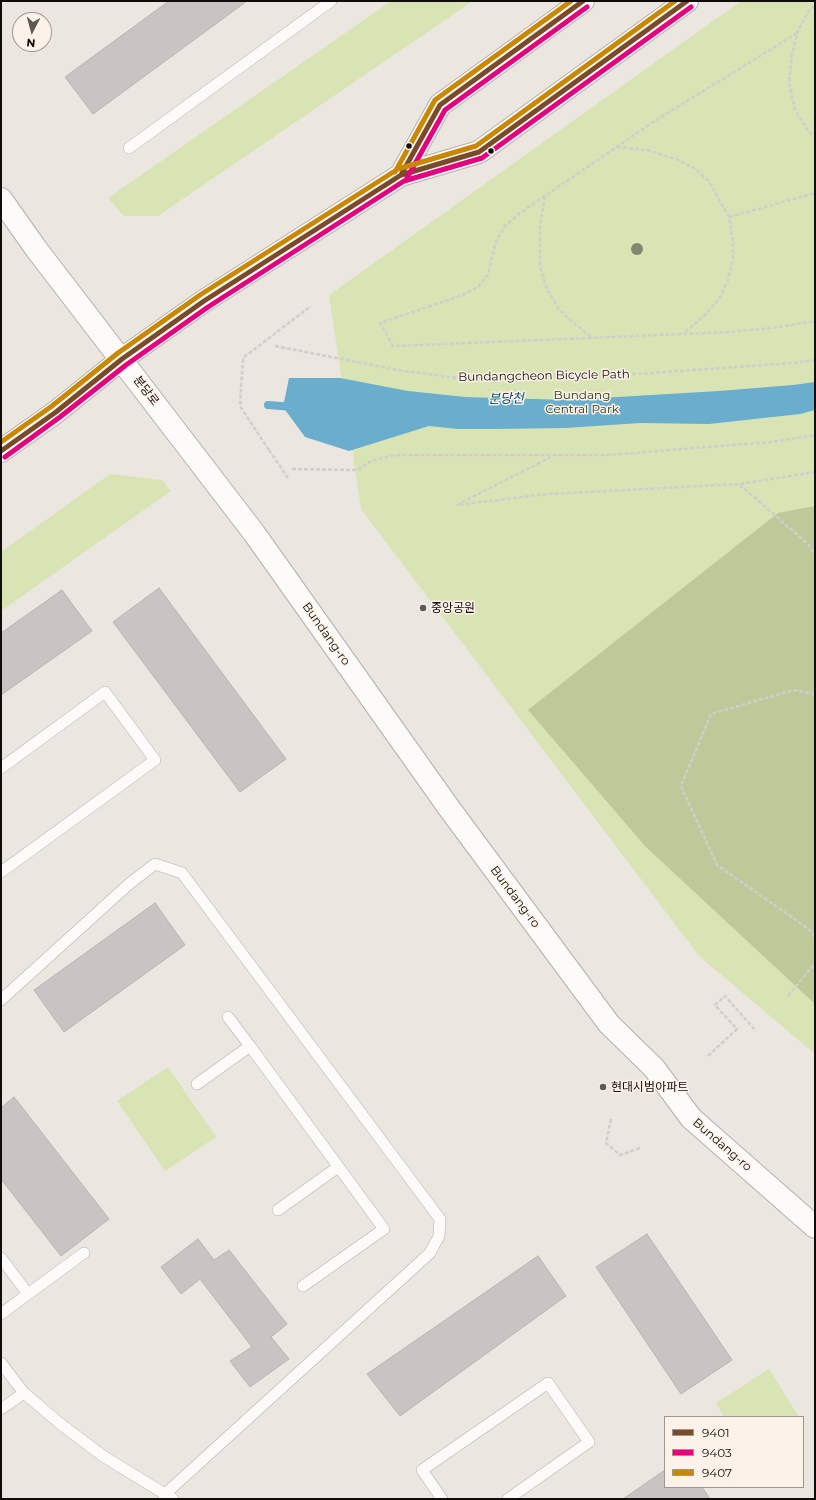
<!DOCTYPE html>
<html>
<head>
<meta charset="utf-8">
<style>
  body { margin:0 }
  #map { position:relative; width:816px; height:1500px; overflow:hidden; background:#ece6e0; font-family:Montserrat,sans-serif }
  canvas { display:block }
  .frame { position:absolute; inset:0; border:2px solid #110d0a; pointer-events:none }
  .legend { position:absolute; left:664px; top:1416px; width:140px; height:72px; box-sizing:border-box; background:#fdf2e9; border:1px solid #9f9690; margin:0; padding:5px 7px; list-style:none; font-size:12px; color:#110d0a }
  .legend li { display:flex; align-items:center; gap:8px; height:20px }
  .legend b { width:20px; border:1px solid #9f9690 }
  .north { position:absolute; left:12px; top:12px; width:40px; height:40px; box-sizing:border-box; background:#fdf2e9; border:1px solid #9f9690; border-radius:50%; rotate:186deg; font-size:11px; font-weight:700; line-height:16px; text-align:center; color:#110d0a }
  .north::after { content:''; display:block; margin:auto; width:14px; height:18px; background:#5e5955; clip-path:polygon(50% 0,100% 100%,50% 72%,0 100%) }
</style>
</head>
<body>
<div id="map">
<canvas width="816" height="1500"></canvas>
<div class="frame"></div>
<ul class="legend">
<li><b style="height:5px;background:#7a4b2a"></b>9401</li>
<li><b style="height:5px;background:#e5007d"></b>9403</li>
<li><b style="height:5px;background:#c98702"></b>9407</li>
</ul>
<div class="north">N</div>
</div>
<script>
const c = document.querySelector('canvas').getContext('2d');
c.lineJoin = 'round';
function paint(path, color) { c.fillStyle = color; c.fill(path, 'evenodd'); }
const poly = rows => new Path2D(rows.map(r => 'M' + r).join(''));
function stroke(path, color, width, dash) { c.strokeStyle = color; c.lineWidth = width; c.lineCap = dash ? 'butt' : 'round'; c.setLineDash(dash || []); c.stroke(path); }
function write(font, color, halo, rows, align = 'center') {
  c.font = font + ' Montserrat,"Noto Sans KR",sans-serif'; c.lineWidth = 3; c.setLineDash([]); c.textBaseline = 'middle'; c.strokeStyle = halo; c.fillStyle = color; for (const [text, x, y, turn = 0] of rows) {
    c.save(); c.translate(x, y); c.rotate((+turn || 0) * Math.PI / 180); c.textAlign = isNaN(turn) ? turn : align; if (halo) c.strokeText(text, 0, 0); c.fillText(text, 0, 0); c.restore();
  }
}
paint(poly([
  [391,1,473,1,158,216,124,216,108,198],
  [741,1,815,1,815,1054,699,956,361,509,329,295],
  [110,474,162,480,171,491,1,611,1,552],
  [168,1067,216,1137,165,1171,117,1101],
  [769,1369,799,1417,724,1417,716,1403]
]), '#d9e4b5');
paint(poly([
  [815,506,815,1004,646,847,528,710,778,513]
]), '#bec999');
paint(poly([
  [289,378,340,378,408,391,465,397,567,400,719,391,793,385,815,382,815,410,800,414,709,424,640,423,566,428,493,429,458,429,429,426,349,451,305,437,283,407]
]), '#6aadcc');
stroke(poly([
  [268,405,294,407]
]), '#6aadcc', 8);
const building = poly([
  [169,1,247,1,93,114,65,77,169,1],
  [159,588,286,759,240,792,113,622,159,588],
  [62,590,92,631,1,695,1,633,62,590],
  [155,903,185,945,64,1032,34,990,155,903],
  [14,1097,109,1219,61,1256,1,1179,1,1108,14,1097],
  [647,1234,732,1360,681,1394,596,1267,647,1234],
  [198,1239,214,1260,229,1250,287,1324,271,1337,289,1359,250,1387,230,1361,252,1347,200,1279,181,1294,161,1267,198,1239],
  [538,1256,566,1296,400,1416,367,1374,538,1256],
  [665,1470,665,1487,702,1487,710,1499,623,1499,665,1470]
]);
paint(building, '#c9c4c3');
stroke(building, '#b8b3b2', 1);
const service = poly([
  [129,148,331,1],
  [1,768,105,692,155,760,1,872],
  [1,1000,129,884,155,864,182,873,440,1219,439,1236,430,1253,164,1495],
  [228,1017,250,1046],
  [197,1084,250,1046,384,1229,303,1286],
  [278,1210,338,1167],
  [1,1258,28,1294,1,1314],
  [28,1294,84,1253],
  [1,1363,24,1393,63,1426,103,1456,173,1499],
  [1,1409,24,1393],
  [442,1499,422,1470,548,1383,589,1442,508,1499]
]);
const secondary = poly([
  [1,199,37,250,254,533,449,808,609,1024,654,1068,691,1118,815,1227]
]);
const primary = poly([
  [401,175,440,105,583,1],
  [1,451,56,412,122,359,204,301,401,175,479,152,687,1]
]);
stroke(service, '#b4b0ac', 12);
stroke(secondary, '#b4b0ac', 24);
stroke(primary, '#b4b0ac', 24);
stroke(poly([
  [815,6,809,10,797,33,792,55,789,82,795,110,809,132,815,137],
  [797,33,650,124,520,213,505,226,496,241,488,275,478,287,460,296,380,323,393,346,729,332,772,328,815,321],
  [617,147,647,150,676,159,695,169,708,180,729,217,733,241,733,259,728,280,719,299,705,315,684,333],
  [545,196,540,226,540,267,547,289,558,308,572,322,592,337],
  [729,217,815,193],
  [275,346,398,370,458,378,636,374,793,363,815,360],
  [269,450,240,406,243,358,311,306],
  [551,457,457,505,548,494,740,484,815,472],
  [292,469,358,470,371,461,395,455,608,455,771,442,815,435],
  [740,485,808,544,815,555],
  [815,694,793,690,711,714,681,786,717,865,810,930,815,937],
  [788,996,815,963],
  [708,1056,737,1029,715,1005,725,996,756,1031],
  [611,1119,606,1143,620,1155,640,1148]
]), '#d0cecc', 2.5, [4, 2]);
stroke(service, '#fcfbfa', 11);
stroke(secondary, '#fcfbfa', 22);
stroke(primary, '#fcfbfa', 22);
stroke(poly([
  [269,450,288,478]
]), '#d0cecc', 2.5, [4, 2]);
stroke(poly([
  [384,186,401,175,440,105,583,1],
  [1,451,56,412,122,359,204,301,401,175,479,152,687,1]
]), '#7a4b2a', 5);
stroke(poly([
  [407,178,445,110,587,7],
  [5,457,60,417,126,365,208,307,404,181,482,158,691,7]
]), '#e5007d', 5);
stroke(poly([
  [395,172,435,100,571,1],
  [1,442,52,406,118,353,200,295,398,169,476,146,675,1]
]), '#c98702', 5);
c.fillStyle = '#838670';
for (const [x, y] of [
  [637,249]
]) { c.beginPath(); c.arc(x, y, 6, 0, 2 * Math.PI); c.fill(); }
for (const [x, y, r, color] of [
  [409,146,3.5,"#110d0a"],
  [491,151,3.5,"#110d0a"],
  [423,608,4,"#5e5955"],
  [603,1087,4,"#5e5955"]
]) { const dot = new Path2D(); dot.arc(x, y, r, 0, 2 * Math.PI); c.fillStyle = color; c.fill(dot); stroke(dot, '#fdf2e9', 1.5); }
write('12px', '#110d0a', '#fdf2e9', [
  ["Bundangcheon Bicycle Path",544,376,-1],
  ["분당로",146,391,52],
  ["Bundang-ro",326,634,55],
  ["Bundang-ro",515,897,53],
  ["Bundang-ro",722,1145,41]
]);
write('12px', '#2d3814', '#fdf2e9', [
  ["Bundang",582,395],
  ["Central Park",582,409]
]);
write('12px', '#110d0a', '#fdf2e9', [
  ["중앙공원",431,608],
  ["현대시범아파트",611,1087]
], 'left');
write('italic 13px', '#025273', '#fdf2e9', [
  ["분당천",506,399,-1]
]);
</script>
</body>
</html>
